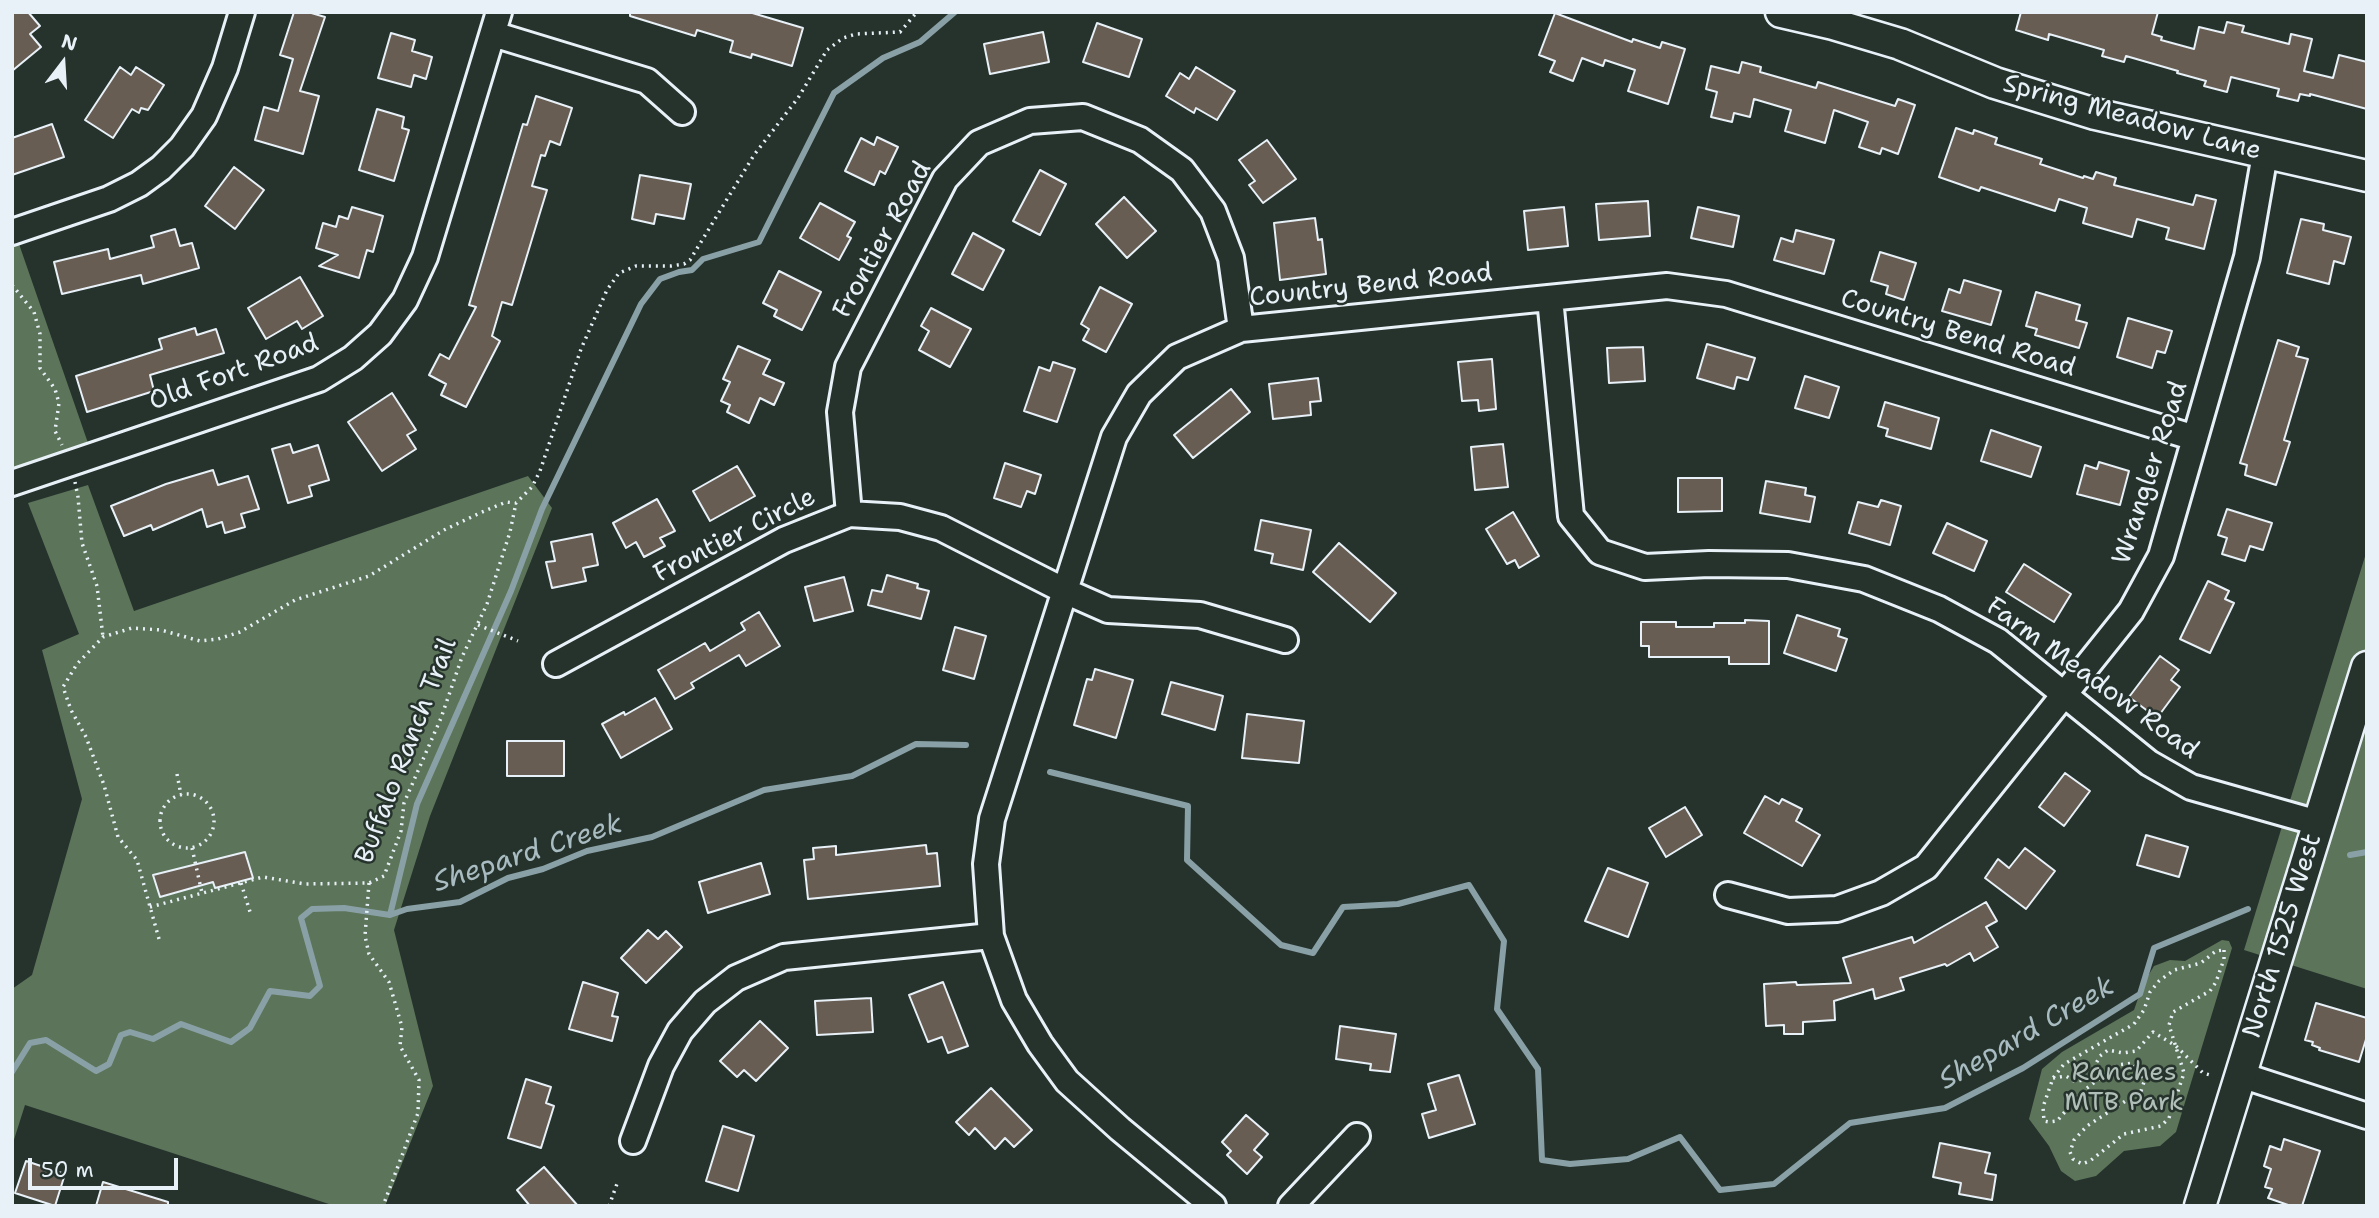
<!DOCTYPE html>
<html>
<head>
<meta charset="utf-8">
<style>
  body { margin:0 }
  #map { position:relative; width:2379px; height:1218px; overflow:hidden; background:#26332d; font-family:"Shantell Sans",sans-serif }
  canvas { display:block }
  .frame { position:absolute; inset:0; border:14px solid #e8f1f8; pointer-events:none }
  .north { position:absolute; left:28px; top:28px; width:70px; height:70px; -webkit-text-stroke:5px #26332d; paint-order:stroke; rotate:17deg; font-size:19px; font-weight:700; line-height:28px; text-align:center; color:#e8f1f8 }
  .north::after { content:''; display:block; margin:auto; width:24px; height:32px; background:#e8f1f8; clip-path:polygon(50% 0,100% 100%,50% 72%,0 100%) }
  .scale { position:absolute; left:28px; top:1158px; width:150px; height:32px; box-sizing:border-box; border:4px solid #e8f1f8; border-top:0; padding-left:9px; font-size:21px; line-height:24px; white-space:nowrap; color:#e8f1f8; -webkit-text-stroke:5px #26332d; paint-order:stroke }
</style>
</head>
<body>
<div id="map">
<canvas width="2379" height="1218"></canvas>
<div class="frame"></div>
<div class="north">N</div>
<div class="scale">50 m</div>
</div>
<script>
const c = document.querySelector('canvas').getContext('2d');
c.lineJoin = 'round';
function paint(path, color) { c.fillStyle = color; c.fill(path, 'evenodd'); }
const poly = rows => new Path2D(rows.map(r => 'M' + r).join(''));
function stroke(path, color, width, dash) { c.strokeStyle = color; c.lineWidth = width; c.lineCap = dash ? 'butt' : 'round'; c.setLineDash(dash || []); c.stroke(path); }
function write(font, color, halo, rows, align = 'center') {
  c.font = font + ' "Shantell Sans",sans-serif'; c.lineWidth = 5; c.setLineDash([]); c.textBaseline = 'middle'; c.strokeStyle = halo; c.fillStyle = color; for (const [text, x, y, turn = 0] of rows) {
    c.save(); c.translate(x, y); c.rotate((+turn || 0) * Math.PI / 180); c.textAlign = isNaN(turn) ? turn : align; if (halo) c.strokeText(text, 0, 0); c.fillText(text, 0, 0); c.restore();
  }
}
paint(poly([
  [19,244,88,443,12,469,12,246],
  [528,476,552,508,430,816,394,930,433,1086,385,1206,335,1206,25,1105,12,1146,12,989,32,975,82,799,42,650,79,634,28,503,88,485,134,611],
  [2367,550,2367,989,2244,950],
  [2222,940,2229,941,2232,948,2176,1132,2160,1146,2124,1151,2096,1176,2075,1181,2061,1171,2049,1146,2029,1119,2042,1069,2062,1052,2134,1010,2143,984,2154,966,2170,960,2185,961]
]), '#5c7459');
stroke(poly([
  [1050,772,1188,806,1187,860,1281,945,1313,953,1343,907,1398,904,1469,885,1504,941,1497,1009,1538,1069,1542,1160,1570,1164,1628,1159,1680,1137,1720,1190,1774,1184,1850,1123,1945,1108,2023,1068,2140,994,2154,948,2248,909],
  [2350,855,2367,852],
  [390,915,417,804,511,591,542,509,641,304,660,279,679,272,692,270,703,259,759,242,834,93,883,58,920,42,955,12],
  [12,1072,30,1043,46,1040,96,1071,109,1064,121,1035,130,1032,153,1039,181,1024,231,1042,250,1028,270,991,310,996,320,986,301,918,312,909,344,908,390,915,407,909,460,902,508,878,543,869,587,851,652,837,764,790,852,776,916,744,966,745]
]), '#89a1a6', 6);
const building = poly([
  [12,12,28,12,40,26,30,34,41,47,12,71,12,12],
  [294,12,308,12,325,17,300,91,319,96,303,154,255,140,264,107,278,111,293,59,280,55,294,12],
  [630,12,749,12,803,28,792,66,752,54,751,58,730,52,733,41,697,30,695,36,630,16,630,12],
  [2021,12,2158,12,2152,34,2162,37,2161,40,2194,49,2199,27,2224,33,2227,22,2244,26,2242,32,2289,44,2291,34,2312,39,2304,71,2333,78,2339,55,2367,62,2367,109,2310,94,2310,96,2300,94,2298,101,2277,96,2279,89,2231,77,2227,92,2204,86,2206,81,2177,73,2178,71,2126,56,2124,62,2102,56,2104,50,2049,34,2048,40,2016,30,2021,12],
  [1555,13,1632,42,1633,39,1660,48,1662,42,1685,49,1668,104,1628,91,1635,70,1605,60,1603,66,1582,58,1573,81,1550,72,1555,61,1539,55,1555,13],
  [1097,23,1142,39,1129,77,1083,62,1097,23],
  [1043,32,1049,62,990,74,984,44,1043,32],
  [391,33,415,40,412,51,432,57,426,79,414,75,411,87,378,78,391,33],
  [1742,62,1761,67,1760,72,1816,88,1818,82,1895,106,1898,99,1915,105,1898,154,1882,148,1880,154,1859,147,1868,122,1834,110,1825,143,1785,131,1791,110,1754,99,1750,117,1734,113,1732,122,1711,117,1717,92,1706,89,1711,66,1739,73,1742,62],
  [120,67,131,75,136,67,164,85,148,110,141,108,139,113,132,109,113,138,85,120,120,67],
  [1196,67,1235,91,1217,120,1196,108,1194,113,1166,96,1180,73,1189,79,1196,67],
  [536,96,572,108,560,145,550,141,545,156,541,155,532,186,547,190,539,216,512,305,502,302,492,336,500,341,466,407,441,395,446,384,429,375,440,354,449,359,476,307,469,305,523,124,527,125,536,96],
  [377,109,404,117,402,128,409,130,394,181,359,170,377,109],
  [52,124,64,157,12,175,12,138,52,124],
  [1956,128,1973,134,1974,130,1997,138,1995,144,2042,159,2040,164,2083,178,2084,176,2093,179,2096,172,2116,178,2114,185,2193,205,2196,195,2216,200,2204,249,2166,239,2169,228,2137,219,2132,237,2083,223,2087,208,2059,199,2055,211,1981,187,1979,191,1939,177,1956,128],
  [877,137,898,147,885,174,880,171,874,185,845,171,861,138,874,145,877,137],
  [1267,140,1296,179,1263,203,1249,185,1255,181,1239,160,1267,140],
  [234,167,264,190,235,229,205,206,234,167],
  [1040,170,1066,184,1040,235,1013,221,1040,170],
  [640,175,691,184,684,219,656,214,654,224,632,219,640,175],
  [1124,197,1156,231,1127,258,1096,224,1124,197],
  [1648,201,1650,236,1599,240,1596,204,1648,201],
  [820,203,855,222,847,236,851,238,839,260,800,238,820,203],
  [352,207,383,216,373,252,367,250,359,278,319,266,338,255,316,248,323,223,336,227,339,216,348,219,352,207],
  [1564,207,1568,246,1528,250,1524,211,1564,207],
  [1698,207,1739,216,1733,247,1691,238,1698,207],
  [1315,218,1318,240,1322,239,1326,274,1280,280,1274,223,1315,218],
  [2301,219,2324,224,2323,230,2351,237,2344,264,2334,261,2329,284,2287,273,2301,219],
  [175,229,180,246,192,243,199,268,143,284,141,275,62,294,54,262,108,249,110,259,154,247,151,236,175,229],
  [1796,230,1834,240,1824,274,1774,260,1781,238,1793,242,1796,230],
  [973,233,1004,250,983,290,952,274,973,233],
  [1880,252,1916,263,1904,300,1886,294,1888,286,1871,281,1880,252],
  [779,271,821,292,802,330,774,316,777,310,763,303,779,271],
  [300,277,323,316,302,329,297,321,266,339,248,308,300,277],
  [1964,280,2001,291,1991,325,1942,311,1949,289,1960,293,1964,280],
  [1100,287,1132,304,1106,352,1083,340,1089,329,1081,324,1100,287],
  [2036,292,2080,305,2076,320,2087,323,2079,348,2035,335,2037,329,2026,326,2036,292],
  [931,308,971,329,950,367,919,350,929,331,921,326,931,308],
  [2128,318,2172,331,2165,353,2157,351,2152,368,2117,357,2128,318],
  [195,328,197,335,216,329,224,353,150,375,154,391,87,412,76,376,162,349,159,339,195,328],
  [2278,340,2299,347,2296,356,2308,359,2284,440,2290,442,2276,485,2245,475,2247,465,2240,463,2278,340],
  [1707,344,1755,358,1748,380,1737,377,1734,389,1697,378,1707,344],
  [738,346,770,360,763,374,784,383,774,405,760,398,749,423,727,412,730,405,721,401,730,382,723,379,738,346],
  [1643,347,1645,381,1609,383,1607,348,1643,347],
  [1492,359,1496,409,1479,411,1478,400,1462,401,1458,362,1492,359],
  [1053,362,1075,369,1057,422,1024,411,1039,367,1050,371,1053,362],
  [1805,376,1839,387,1829,418,1795,408,1805,376],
  [1318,378,1321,401,1310,402,1311,415,1273,419,1269,384,1318,378],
  [1231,389,1250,412,1193,458,1174,435,1231,389],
  [392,393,416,430,407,435,416,449,382,471,348,422,392,393],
  [1885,402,1939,418,1931,449,1886,436,1888,429,1878,426,1885,402],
  [1991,430,2041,447,2031,477,1981,461,1991,430],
  [290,444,293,453,318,445,329,480,309,486,312,496,288,503,272,449,290,444],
  [1503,444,1508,487,1475,490,1471,447,1503,444],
  [2099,462,2129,471,2120,505,2077,494,2085,465,2097,469,2099,462],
  [1005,463,1041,475,1035,494,1027,491,1021,507,994,498,1005,463],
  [737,466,755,496,710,521,693,491,737,466],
  [213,470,218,485,248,476,259,509,241,514,245,527,225,533,222,522,207,527,202,509,153,530,151,525,124,536,111,506,166,484,213,470],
  [1678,478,1722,478,1722,511,1678,512,1678,478],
  [1766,481,1806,488,1805,495,1815,497,1810,522,1760,513,1766,481],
  [657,499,675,531,660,538,665,546,644,557,636,542,626,548,613,523,657,499],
  [1881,500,1901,506,1890,545,1849,533,1858,502,1878,507,1881,500],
  [2227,509,2272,523,2263,550,2250,546,2245,561,2222,554,2227,538,2218,535,2227,509],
  [1513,512,1539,556,1519,568,1515,560,1507,564,1486,529,1513,512],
  [1261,520,1311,530,1303,570,1271,563,1273,554,1255,550,1261,520],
  [1947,523,1987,541,1974,571,1933,553,1947,523],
  [592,534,598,565,583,568,586,581,552,588,546,562,555,561,551,542,592,534],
  [1339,543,1396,593,1370,622,1313,572,1339,543],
  [2024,564,2071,594,2054,622,2006,592,2024,564],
  [887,575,918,584,917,588,929,591,921,619,868,605,872,590,882,592,887,575],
  [844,577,853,611,814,621,805,587,844,577],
  [2208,581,2229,591,2225,599,2234,603,2210,653,2180,639,2208,581],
  [759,612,780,646,746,666,739,655,691,683,694,688,675,699,658,670,705,643,710,651,745,630,741,623,759,612],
  [1797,615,1840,629,1838,636,1847,639,1836,671,1784,653,1797,615],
  [1745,620,1769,621,1769,664,1729,664,1729,657,1649,657,1649,646,1641,646,1641,622,1676,622,1676,627,1714,627,1714,623,1745,623,1745,620],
  [955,627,986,636,974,679,943,670,955,627],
  [2160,656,2179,670,2171,680,2180,687,2157,718,2129,697,2160,656],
  [1095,669,1133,680,1116,738,1074,725,1087,679,1092,680,1095,669],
  [1171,682,1223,696,1215,730,1162,714,1171,682],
  [655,698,672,729,621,758,602,724,624,712,625,715,655,698],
  [1247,714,1304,721,1299,763,1242,758,1247,714],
  [507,741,564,741,564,776,507,776,507,741],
  [2065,773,2090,791,2064,826,2039,807,2065,773],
  [1765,796,1779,804,1782,799,1802,809,1796,821,1820,835,1802,866,1744,833,1765,796],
  [1685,807,1702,835,1666,857,1649,828,1685,807],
  [2146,835,2188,847,2179,877,2137,865,2146,835],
  [926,845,927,854,937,853,940,886,808,899,804,860,814,859,813,848,836,846,836,855,926,845],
  [2025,848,2055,871,2026,909,1985,878,1998,859,2009,868,2025,848],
  [245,852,253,878,215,888,213,882,160,897,153,875,245,852],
  [761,863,770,894,708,913,699,882,761,863],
  [1608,868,1648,883,1628,937,1585,921,1608,868],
  [1986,902,1997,921,1986,927,1998,947,1974,961,1970,953,1947,966,1945,964,1900,978,1904,990,1875,999,1873,989,1834,1001,1835,1020,1803,1022,1803,1034,1784,1034,1784,1025,1766,1026,1764,984,1796,982,1797,985,1851,983,1843,958,1912,937,1914,943,1986,902],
  [648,930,658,939,666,931,682,947,646,983,621,958,648,930],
  [583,982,618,993,612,1016,618,1017,612,1041,569,1029,583,982],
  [943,982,968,1046,948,1053,942,1037,928,1042,909,995,943,982],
  [871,998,873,1032,817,1035,815,1001,871,998],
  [2316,1003,2367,1018,2367,1036,2359,1062,2319,1050,2320,1048,2312,1045,2313,1042,2305,1040,2316,1003],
  [760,1021,788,1048,756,1081,744,1070,737,1077,720,1061,760,1021],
  [1340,1026,1396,1034,1390,1072,1370,1070,1371,1064,1336,1059,1340,1026],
  [1459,1075,1475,1124,1429,1138,1422,1114,1436,1110,1428,1084,1459,1075],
  [526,1079,551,1087,546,1103,554,1106,541,1148,508,1138,526,1079],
  [991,1088,1032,1130,1014,1147,1005,1138,995,1149,975,1128,969,1135,956,1122,991,1088],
  [1246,1115,1268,1134,1254,1150,1262,1157,1247,1174,1227,1155,1231,1151,1222,1142,1246,1115],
  [723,1126,754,1136,738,1191,706,1181,723,1126],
  [2284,1139,2320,1151,2302,1206,2291,1206,2268,1198,2272,1189,2265,1187,2271,1169,2264,1166,2270,1146,2281,1150,2284,1139],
  [1940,1143,1990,1153,1985,1173,1996,1175,1992,1200,1959,1194,1961,1183,1933,1177,1940,1143],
  [26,1161,65,1174,55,1206,15,1193,26,1161],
  [544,1167,578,1206,530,1206,517,1190,544,1167],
  [103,1182,168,1202,168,1206,96,1206,103,1182]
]);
paint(building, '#685d53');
stroke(building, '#e8f1f8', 2);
const minor = poly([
  [493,34,647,81,682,112],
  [12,232,109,199,139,184,161,168,182,147,204,116,225,68,242,12],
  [1550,298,1571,516,1600,552,1645,567,1709,564,1788,565,1864,579,1939,609,1998,641,2149,763,2191,787,2318,823],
  [12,483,319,379,353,358,380,334,405,300,425,257,499,12],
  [849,514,840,412,848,367,945,179,979,143,1030,121,1083,117,1140,140,1182,170,1213,211,1231,258,1241,329],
  [556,664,784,540,849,514,900,517,941,528,1065,591,1108,610,1200,615,1285,640],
  [1728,895,1788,911,1837,909,1881,893,1926,867,2131,611,2161,556,2195,438,2247,257,2265,154],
  [2241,1075,2367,1116],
  [633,1141,661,1066,680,1031,705,1002,736,978,784,957,991,936],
  [1213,1206,1120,1129,1067,1081,1040,1044,1014,1000,991,936,986,864,992,819,1114,437,1139,394,1177,357,1241,329,1667,286,1726,294,2195,438],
  [1291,1206,1357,1136]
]);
const tertiary = poly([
  [1781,12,1833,24,1900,44,1995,83,2095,114,2367,176],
  [2200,1206,2367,667]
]);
stroke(minor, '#e8f1f8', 30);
stroke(tertiary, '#e8f1f8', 35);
stroke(poly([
  [12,285,34,312,40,334,40,368,55,389,59,403,55,431,62,445],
  [75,482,78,497,82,543,97,586,103,637],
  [478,625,518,641],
  [177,774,181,795],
  '160 821a27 27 0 1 1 54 0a27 27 0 1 1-54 0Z',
  [192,848,202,893],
  [241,883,251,915],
  [369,883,365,936,369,954,389,982,402,1027,400,1046,419,1080,418,1113,383,1206],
  [150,907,263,877,305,884,369,883,384,876,401,831,404,803,441,718,462,657,487,604,510,532,516,503],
  [159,939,137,860,118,837,104,785,86,737,71,710,63,687,77,664,103,637,132,628,161,630,200,641,218,639,240,632,295,600,369,576,444,530,480,513,506,502,516,503,532,487,540,471,581,349,607,290,614,280,619,273,636,266,671,266,684,264,690,260,754,155,798,98,827,50,843,38,856,34,900,32,917,12],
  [2224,950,2224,959,2216,982,2210,991,2173,1012,2169,1025,2184,1073,2169,1118,2161,1126,2124,1134,2090,1161,2082,1164,2073,1159,2070,1152,2074,1140,2087,1126,2141,1091,2144,1082,2141,1073,2133,1063,2117,1065,2083,1091,2057,1121,2049,1122,2044,1121,2043,1107,2053,1078,2064,1064,2134,1024,2144,1010,2150,992,2159,981,2174,970,2201,963,2216,951,2224,950],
  [2053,1078,2066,1076,2074,1081,2087,1080,2100,1056,2108,1050,2123,1053,2136,1051,2153,1032,2176,1046,2203,1073,2210,1075],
  [609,1206,618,1181]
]), '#e8f1f8', 3.5, [2, 5]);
stroke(minor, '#26332d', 24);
stroke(tertiary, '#26332d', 30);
write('26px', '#e8f1f8', '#26332d', [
  ["Spring Meadow Lane",2132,118,15],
  ["Frontier Road",883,240,-61],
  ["Country Bend Road",1371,286,-6],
  ["Country Bend Road",1958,334,17],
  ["Old Fort Road",234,373,-20],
  ["Wrangler Road",2151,473,-72],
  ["Frontier Circle",735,536,-27],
  ["Farm Meadow Road",2092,679,36],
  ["Buffalo Ranch Trail",407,751,-69],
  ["North 1525 West",2283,936,-73]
]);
write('26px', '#b0bfb8', '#26332d', [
  ["Ranches",2124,1073],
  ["MTB Park",2124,1103]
]);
write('italic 28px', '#a8bcc1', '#26332d', [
  ["Shepard Creek",528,854,-18],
  ["Shepard Creek",2027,1034,-30]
]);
</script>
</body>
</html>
